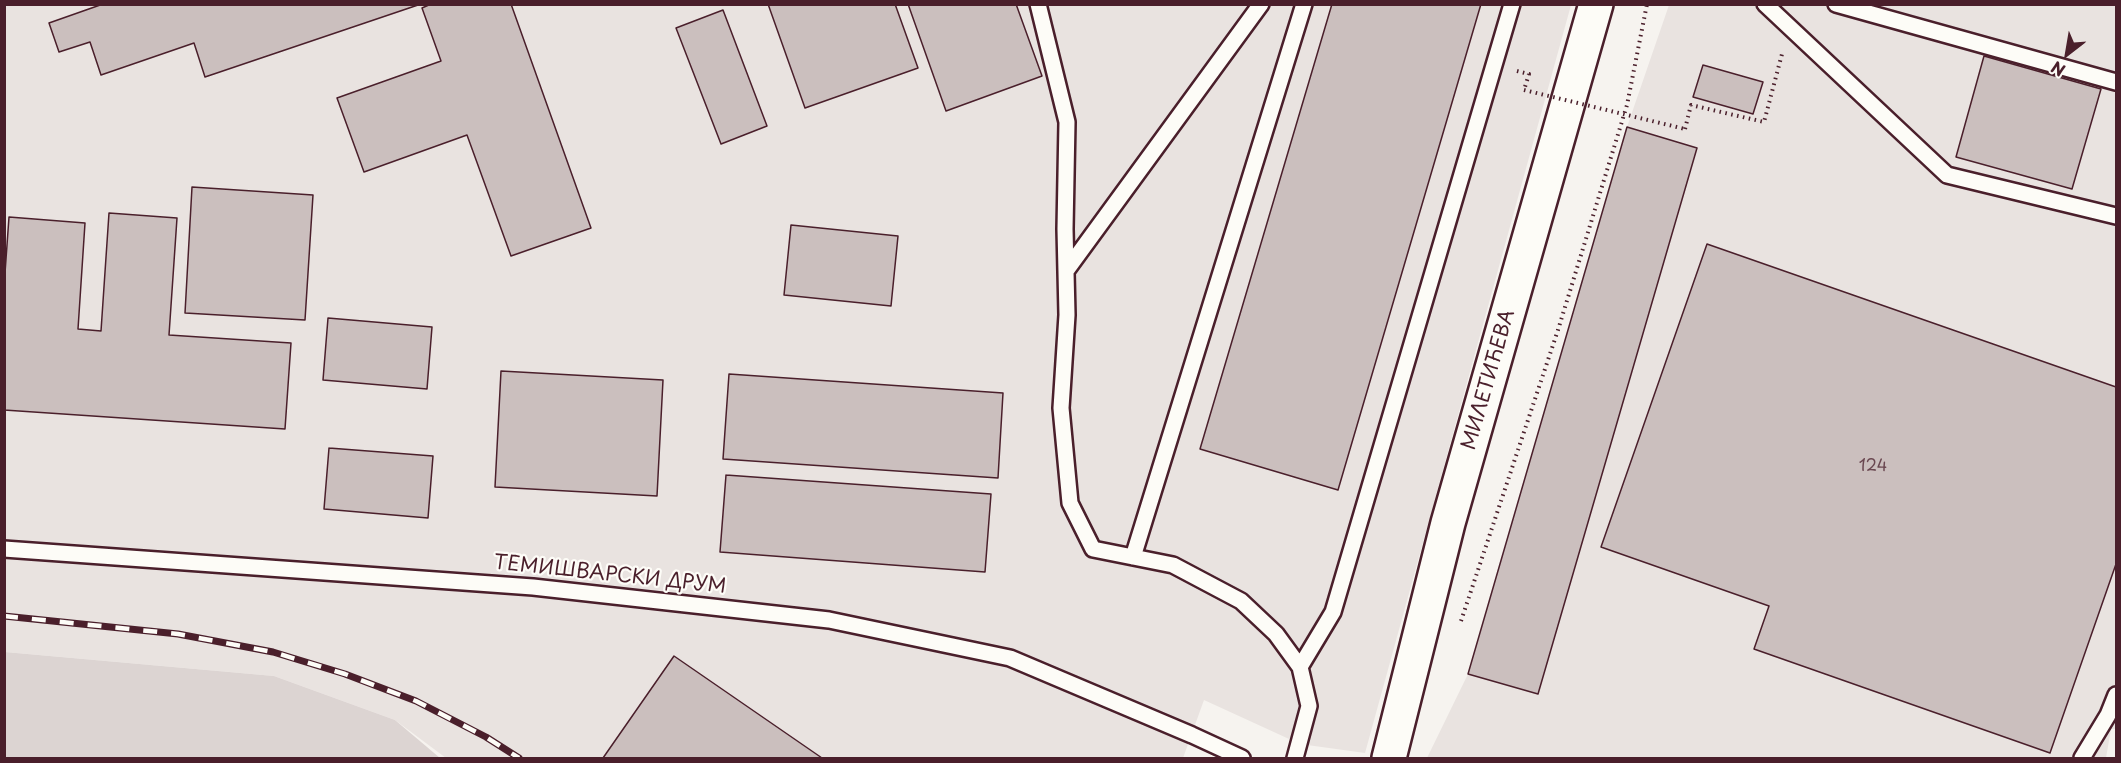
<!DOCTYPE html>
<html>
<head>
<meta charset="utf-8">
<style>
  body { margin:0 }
  #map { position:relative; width:2121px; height:763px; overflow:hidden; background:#f6f3ef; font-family:"Playpen Sans",sans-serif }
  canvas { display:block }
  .frame { position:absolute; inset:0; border:6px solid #4a1f2b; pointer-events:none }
  .north { position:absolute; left:2037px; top:24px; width:60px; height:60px; -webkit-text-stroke:4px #fdfcf7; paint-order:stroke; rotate:211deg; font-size:16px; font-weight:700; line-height:24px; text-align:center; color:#4a1f2b }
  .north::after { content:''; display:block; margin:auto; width:21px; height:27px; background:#4a1f2b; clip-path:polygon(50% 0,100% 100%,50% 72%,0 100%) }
</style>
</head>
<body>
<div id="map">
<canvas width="2121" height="763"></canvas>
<div class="frame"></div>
<div class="north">N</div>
</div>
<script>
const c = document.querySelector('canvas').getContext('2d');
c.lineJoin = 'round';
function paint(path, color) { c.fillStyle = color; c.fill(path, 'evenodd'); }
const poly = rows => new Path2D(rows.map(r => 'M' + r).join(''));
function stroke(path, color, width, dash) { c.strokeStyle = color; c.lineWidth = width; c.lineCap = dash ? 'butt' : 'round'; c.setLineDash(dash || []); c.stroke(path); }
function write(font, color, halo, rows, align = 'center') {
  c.font = font + ' "Playpen Sans",sans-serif'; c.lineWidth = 4.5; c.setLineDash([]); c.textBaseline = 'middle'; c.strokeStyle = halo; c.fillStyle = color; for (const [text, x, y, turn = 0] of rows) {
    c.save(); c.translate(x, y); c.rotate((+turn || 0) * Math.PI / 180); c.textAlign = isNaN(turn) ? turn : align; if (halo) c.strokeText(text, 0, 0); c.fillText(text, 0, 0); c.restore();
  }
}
paint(poly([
  [4,5,1571,5,1365,753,1300,744,1204,700,1183,758,446,758,395,720,274,676,5,652],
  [1669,5,2116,5,2116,729,2111,729,2106,758,1427,758,1468,674,1627,127]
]), '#e9e3e0');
paint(poly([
  [5,652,274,676,395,720,440,758,5,758]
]), '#dcd4d2');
const building = poly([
  [103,4,421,4,205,77,194,43,101,75,90,42,59,52,49,23,103,4],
  [431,4,511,4,591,228,511,256,467,135,364,172,337,98,441,61,422,8,431,4],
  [768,4,895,4,918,68,805,108,768,4],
  [908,4,1016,4,1042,76,946,111,908,4],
  [1332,4,1481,4,1338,490,1200,449,1332,4],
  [723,10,767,126,721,144,676,28,723,10],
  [1984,56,2101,89,2072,189,1956,157,1984,56],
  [1703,65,1763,82,1753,114,1693,97,1703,65],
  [1627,127,1697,148,1538,694,1468,674,1627,127],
  [192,187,313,195,305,320,185,313,192,187],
  [109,213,177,218,169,335,291,343,285,429,4,410,4,287,9,217,85,223,78,329,101,331,109,213],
  [791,225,898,236,891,306,784,295,791,225],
  [1707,244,2116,387,2116,564,2050,753,1754,649,1769,606,1601,547,1707,244],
  [328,318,432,327,427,389,323,380,328,318],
  [501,371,663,380,657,496,495,487,501,371],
  [729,374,1003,393,998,478,723,459,729,374],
  [329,448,433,456,428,518,324,509,329,448],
  [726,475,991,494,985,572,720,552,726,475],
  [674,656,822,758,603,758,674,656]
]);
paint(building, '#cbbfbe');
stroke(building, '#4a1f2b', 1.5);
const service = poly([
  [1038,4,1067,122,1065,229,1067,315,1061,408,1070,503,1093,549,1173,565,1241,601,1276,634,1300,667,1309,706,1295,758],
  [1765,4,1947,175,2116,216],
  [1836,4,2116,82],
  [1066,271,1261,4],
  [4,549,533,587,829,620,1010,658,1192,735,1242,758],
  [1133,557,1304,4],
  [1300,667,1333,612,1512,4],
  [2082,758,2108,715,2116,695]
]);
const secondary = poly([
  [1389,758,1448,523,1596,4]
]);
stroke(service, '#4a1f2b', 20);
stroke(secondary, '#4a1f2b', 38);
stroke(poly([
  [1517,71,1529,74,1524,90],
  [1685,129,1691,105,1764,122,1782,54],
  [1461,621,1558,330,1627,105,1647,4]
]), '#4a1f2b', 4, [1.5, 4.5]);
stroke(service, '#fdfcf7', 15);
stroke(secondary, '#fdfcf7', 33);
const rail = poly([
  [4,616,178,634,273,652,345,674,416,701,486,737,519,758]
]);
stroke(rail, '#4a1f2b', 7);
stroke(rail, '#fdfcf7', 4.5, [14]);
stroke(poly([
  [1524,90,1685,129]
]), '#4a1f2b', 4, [1.5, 4.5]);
write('16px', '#6a4750', null, [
  ["124",1873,467]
]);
write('20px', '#4a1f2b', '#fdfcf7', [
  ["МИЛЕТИЋЕВА",1489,380,-74],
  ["ТЕМИШВАРСКИ ДРУМ",610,575,6]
]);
</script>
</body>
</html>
